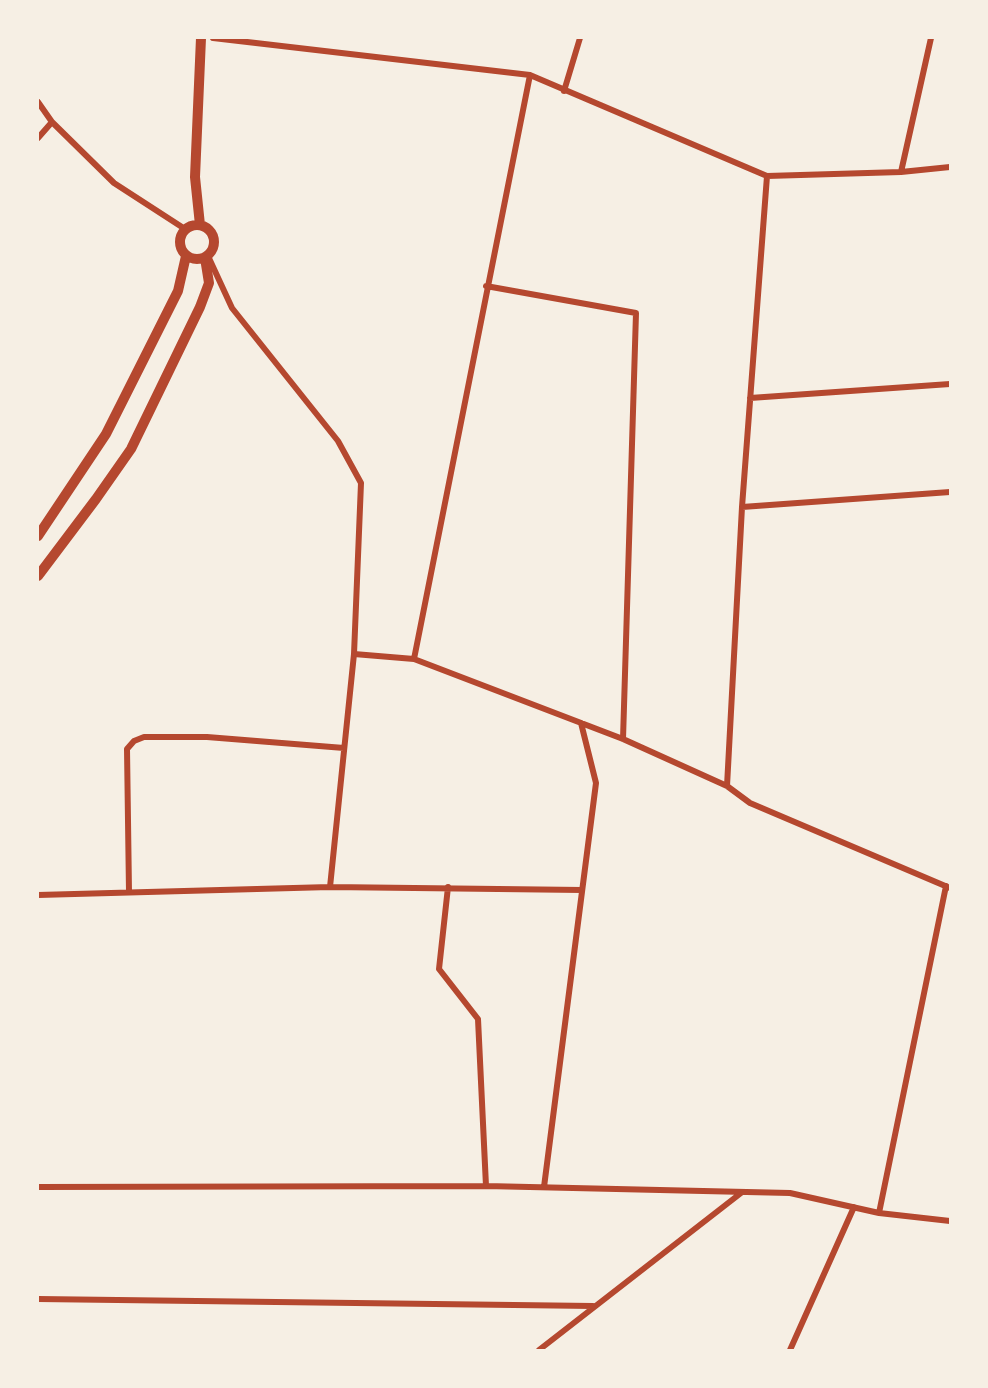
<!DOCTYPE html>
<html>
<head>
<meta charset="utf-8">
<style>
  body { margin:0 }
  #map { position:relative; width:988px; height:1388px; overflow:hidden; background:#f6efe4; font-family:"Roboto Condensed",sans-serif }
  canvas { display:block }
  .frame { position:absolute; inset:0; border:39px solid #f6efe4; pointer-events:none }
</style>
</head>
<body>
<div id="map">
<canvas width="988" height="1388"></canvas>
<div class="frame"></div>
</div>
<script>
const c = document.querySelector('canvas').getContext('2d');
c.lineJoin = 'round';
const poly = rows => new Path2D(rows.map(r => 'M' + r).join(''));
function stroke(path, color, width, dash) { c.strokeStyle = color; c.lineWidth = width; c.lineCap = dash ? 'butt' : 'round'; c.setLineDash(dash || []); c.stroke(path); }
stroke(poly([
  [213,38,530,75,767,176,901,172,950,167],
  [564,91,580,38],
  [38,102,52,122,114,183,185,229],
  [38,138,52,122],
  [901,172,931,38],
  [208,256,232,308,338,441,361,483,354,654,330,887],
  [486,286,636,313,623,739],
  [750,398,950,384],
  [742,507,950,492],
  [354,654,414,659,623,739,727,786,750,803,950,888],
  [414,659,530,75],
  [727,786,742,507,767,176],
  [448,887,439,969,478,1019,486,1186],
  [129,892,127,749,134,741,144,737,207,737,344,748],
  [38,895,330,887,582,890],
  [38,1187,486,1186,790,1193,879,1213,950,1221],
  [544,1187,596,783,581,723],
  [879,1213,946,886],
  [38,1299,593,1306],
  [539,1350,741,1193],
  [790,1350,854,1207]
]), '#b5482f', 6);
stroke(poly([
  '180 242a17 17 0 1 1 34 0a17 17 0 1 1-34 0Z',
  [200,225,195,177,201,38],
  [38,536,106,434,178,291,186,256],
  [38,576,96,499,131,449,200,307,209,283,205,258]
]), '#b5482f', 10);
</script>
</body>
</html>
